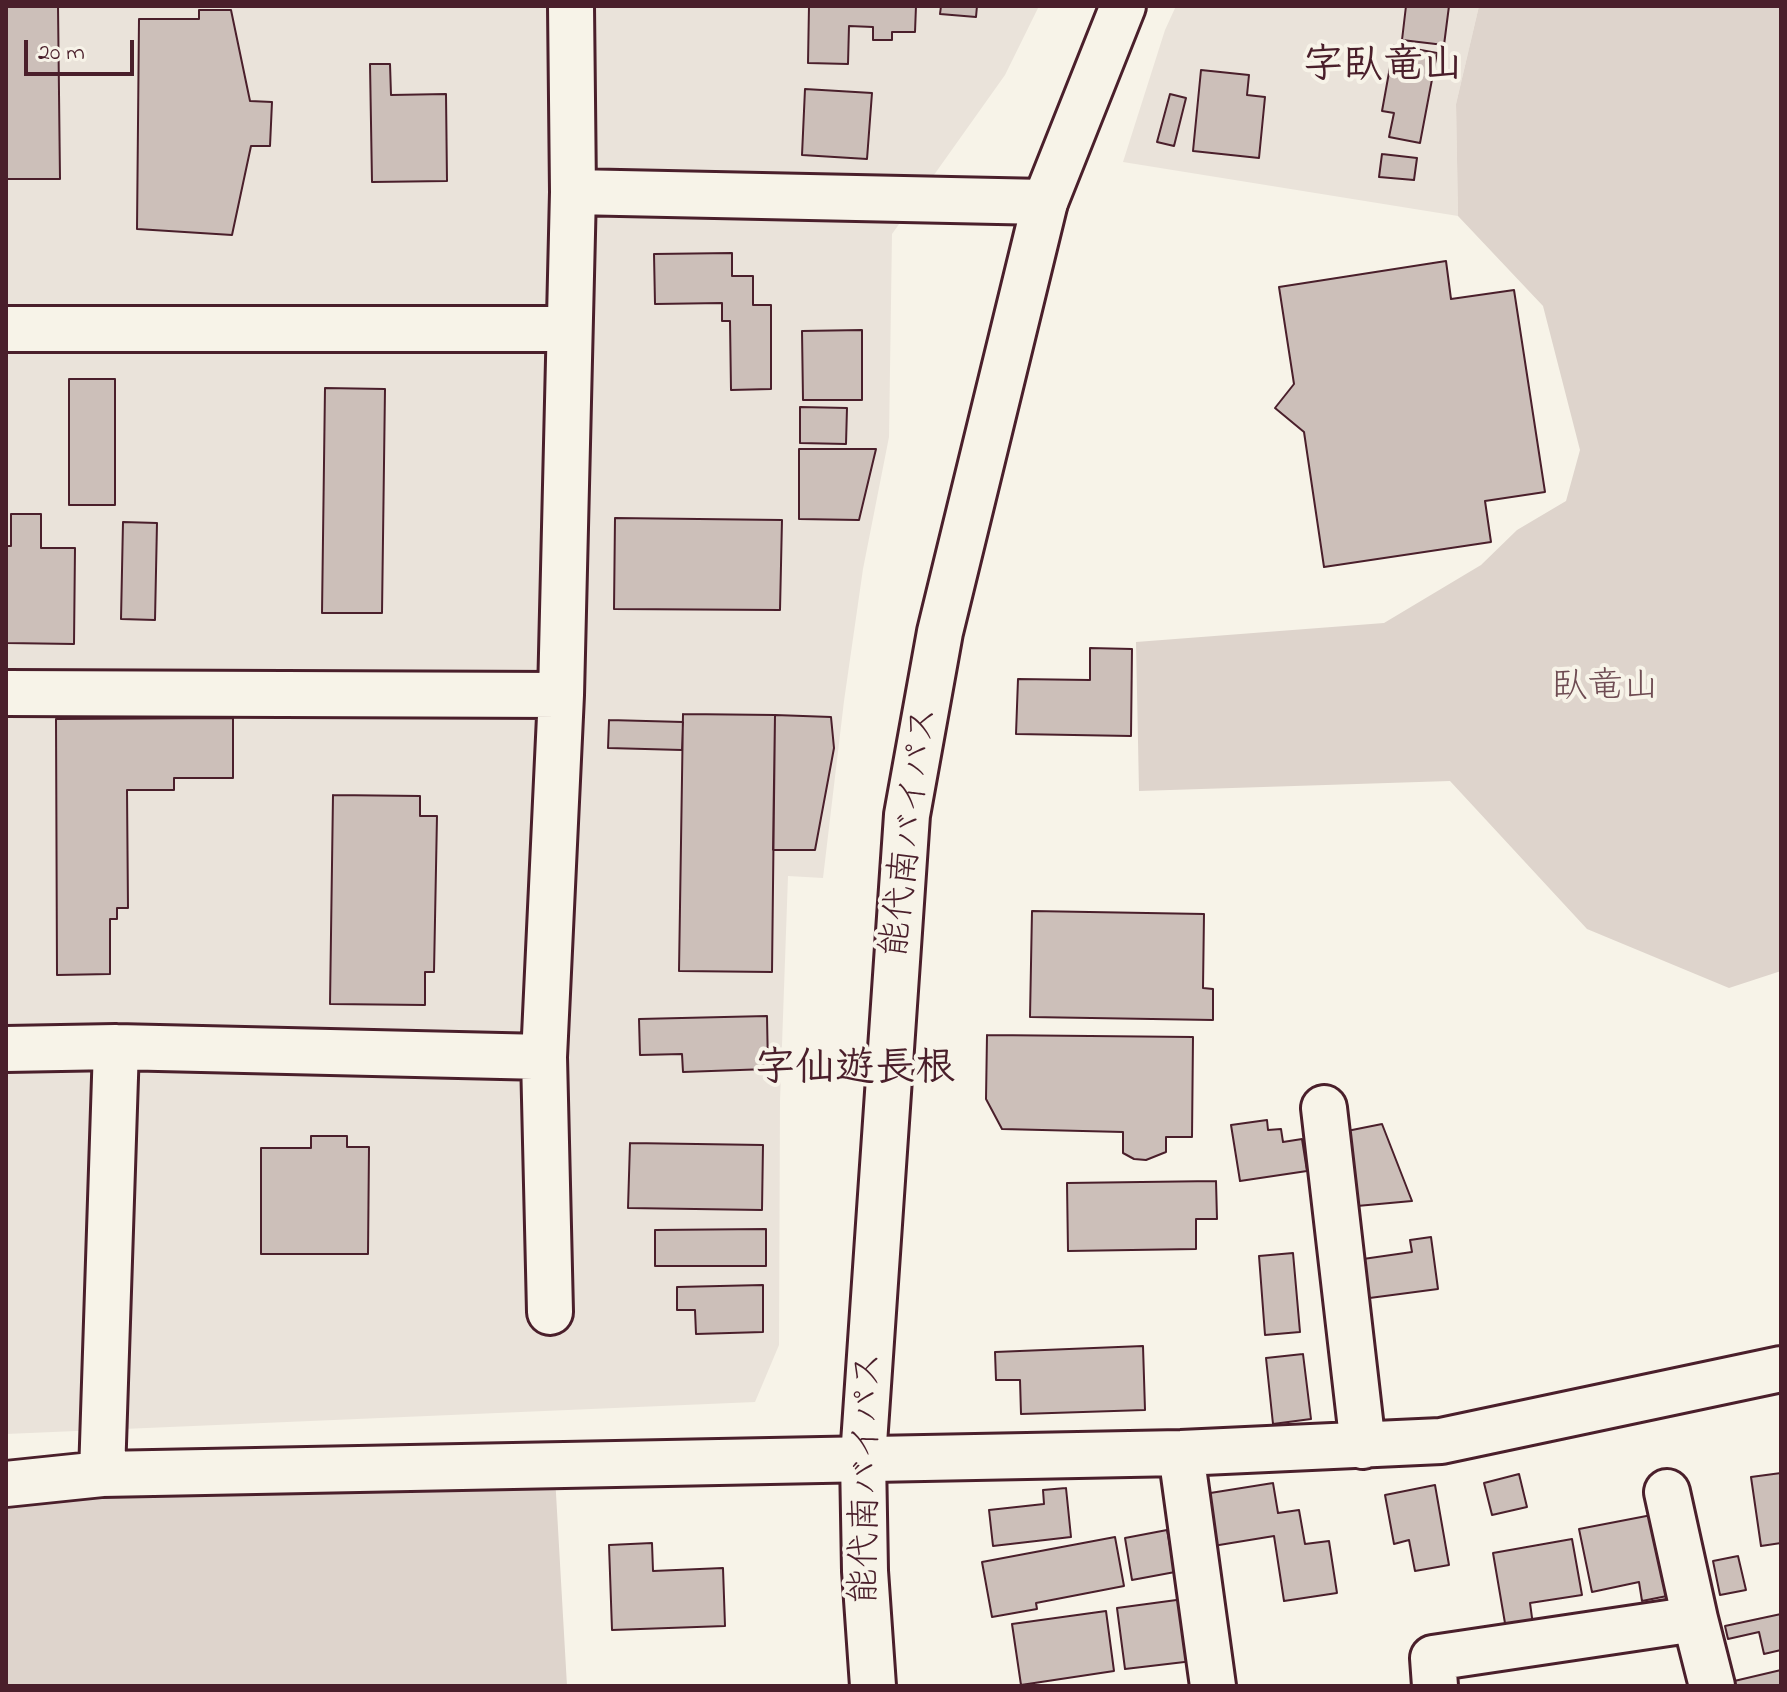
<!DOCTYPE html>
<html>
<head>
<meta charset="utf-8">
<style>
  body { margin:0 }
  #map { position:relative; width:1787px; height:1692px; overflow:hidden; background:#f7f3e8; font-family:"Indie Flower",sans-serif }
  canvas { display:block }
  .frame { position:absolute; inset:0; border:8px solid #4a1f2b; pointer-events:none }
  .scale { position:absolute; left:24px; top:40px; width:110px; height:36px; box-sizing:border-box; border:4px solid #4a1f2b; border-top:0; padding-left:10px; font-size:24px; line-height:28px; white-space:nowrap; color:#4a1f2b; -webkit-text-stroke:6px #f7f3e8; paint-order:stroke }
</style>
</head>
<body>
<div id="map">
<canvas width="1787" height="1692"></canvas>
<div class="frame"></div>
<div class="scale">20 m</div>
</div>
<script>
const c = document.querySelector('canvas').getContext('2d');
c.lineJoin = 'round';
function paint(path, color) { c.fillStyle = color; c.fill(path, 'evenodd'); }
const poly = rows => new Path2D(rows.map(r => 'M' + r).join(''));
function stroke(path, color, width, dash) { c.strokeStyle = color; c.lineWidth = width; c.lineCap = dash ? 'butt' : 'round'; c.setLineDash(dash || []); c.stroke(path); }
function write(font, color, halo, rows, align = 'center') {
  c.font = font + ' "Indie Flower","Klee One",sans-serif'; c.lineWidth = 8; c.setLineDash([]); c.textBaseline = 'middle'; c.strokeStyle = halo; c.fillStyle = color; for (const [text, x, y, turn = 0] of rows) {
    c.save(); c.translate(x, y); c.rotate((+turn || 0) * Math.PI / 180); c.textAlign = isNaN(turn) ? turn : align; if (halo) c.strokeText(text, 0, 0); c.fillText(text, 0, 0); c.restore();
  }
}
paint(poly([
  [6,6,1039,6,1005,75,892,234,889,437,863,569,844,701,823,878,788,876,780,1101,779,1345,755,1402,6,1434],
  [1176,6,1479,6,1456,104,1458,216,1123,162,1165,30]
]), '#eae3da');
paint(poly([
  [1479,6,1781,6,1781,971,1729,988,1587,929,1450,781,1139,791,1136,642,1384,623,1481,565,1517,530,1566,501,1580,450,1543,306,1458,216,1456,104],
  [555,1476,567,1686,6,1686,6,1505,135,1495]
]), '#ded4cc');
const building = poly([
  [6,6,58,6,60,179,6,179,6,6],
  [809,6,916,6,915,32,892,32,892,40,873,40,873,27,849,26,848,64,808,63,809,6],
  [941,6,977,6,976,17,940,14,941,6],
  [1406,6,1449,6,1444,45,1402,40,1406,6],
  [199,10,231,10,250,101,272,102,270,146,251,146,232,235,137,229,139,19,199,19,199,10],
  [1394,45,1437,53,1420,143,1389,137,1394,113,1382,111,1394,45],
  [370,64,390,64,391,95,446,94,447,181,372,182,370,64],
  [1201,70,1249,75,1247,95,1265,97,1259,158,1193,151,1201,70],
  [805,89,872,93,867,159,802,155,805,89],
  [1170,94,1186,98,1174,146,1157,142,1170,94],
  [1382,154,1417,158,1414,180,1379,177,1382,154],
  [732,253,732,276,753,276,753,305,771,305,771,389,731,390,730,321,722,321,722,303,655,304,654,254,732,253],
  [1446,261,1451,299,1514,290,1545,492,1485,501,1491,542,1324,567,1304,432,1275,408,1294,384,1279,287,1446,261],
  [862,330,862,400,803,400,802,331,862,330],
  [69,379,115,379,115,505,69,505,69,379],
  [325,388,385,389,382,613,322,613,325,388],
  [800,407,847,408,846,444,800,443,800,407],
  [799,449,876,449,859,520,799,519,799,449],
  [11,514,41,514,41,548,75,548,74,644,6,643,6,546,11,546,11,514],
  [615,518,782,520,780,610,614,609,615,518],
  [123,522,157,523,155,620,121,619,123,522],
  [1090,648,1132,649,1131,736,1016,734,1018,679,1090,680,1090,648],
  [683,714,775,715,772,972,679,971,683,714],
  [775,715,831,717,834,748,815,850,773,850,775,715],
  [233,718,233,778,174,778,174,790,127,790,128,908,117,908,117,919,110,919,110,974,57,975,56,719,233,718],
  [609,720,683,722,682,750,608,748,609,720],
  [333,795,420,796,420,816,437,816,434,972,425,972,425,1005,330,1004,333,795],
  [1032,911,1204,914,1203,988,1213,989,1213,1020,1030,1017,1032,911],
  [767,1016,768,1069,683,1072,682,1054,640,1055,639,1019,767,1016],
  [987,1035,1193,1037,1192,1137,1166,1137,1166,1152,1146,1160,1134,1159,1123,1153,1123,1132,1002,1129,986,1099,987,1035],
  [1267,1120,1268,1130,1281,1129,1283,1142,1302,1139,1307,1171,1240,1181,1231,1125,1267,1120],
  [1382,1124,1412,1201,1357,1206,1347,1131,1382,1124],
  [311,1136,347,1136,347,1147,369,1147,368,1254,261,1254,261,1148,311,1148,311,1136],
  [630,1143,763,1145,762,1210,628,1208,630,1143],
  [1216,1181,1217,1219,1196,1219,1196,1249,1068,1251,1067,1183,1216,1181],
  [766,1229,766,1266,655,1266,655,1230,766,1229],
  [1431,1237,1438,1289,1362,1299,1356,1260,1412,1252,1410,1240,1431,1237],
  [1293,1253,1300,1332,1265,1335,1259,1256,1293,1253],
  [763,1285,763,1332,696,1334,695,1310,677,1310,677,1287,763,1285],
  [1143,1346,1145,1410,1021,1414,1020,1380,996,1380,995,1352,1143,1346],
  [1303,1354,1311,1419,1273,1424,1266,1358,1303,1354],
  [1781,1473,1781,1543,1761,1546,1751,1477,1781,1473],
  [1519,1474,1527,1507,1492,1515,1484,1483,1519,1474],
  [1273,1483,1278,1513,1299,1510,1305,1544,1329,1541,1337,1593,1284,1601,1274,1536,1213,1546,1204,1494,1273,1483],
  [1435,1485,1449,1565,1415,1571,1409,1540,1394,1544,1385,1495,1435,1485],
  [1066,1488,1071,1537,993,1546,989,1510,1044,1504,1043,1490,1066,1488],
  [1662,1513,1677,1594,1642,1601,1639,1582,1592,1592,1579,1529,1662,1513],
  [1167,1530,1175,1572,1132,1580,1125,1538,1167,1530],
  [1115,1537,1124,1586,1036,1603,1037,1609,992,1617,982,1562,1115,1537],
  [1572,1539,1582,1595,1530,1603,1533,1625,1506,1629,1493,1553,1572,1539],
  [652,1543,653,1571,723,1568,725,1626,612,1630,609,1545,652,1543],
  [1738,1556,1746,1590,1720,1595,1713,1561,1738,1556],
  [1184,1599,1193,1661,1125,1669,1117,1608,1184,1599],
  [1106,1611,1114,1671,1021,1685,1012,1624,1106,1611],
  [1781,1614,1781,1650,1764,1654,1759,1632,1728,1639,1725,1626,1781,1614],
  [1781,1670,1781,1686,1730,1686,1730,1682,1781,1670]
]);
paint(building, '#ccbfb9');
stroke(building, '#4a1f2b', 2);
const minor = poly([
  [573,192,1045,202],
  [6,329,568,329],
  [6,693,561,695],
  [6,1049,116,1047,544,1057],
  [1324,1108,1363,1446],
  [550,1312,544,1057,561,695,573,192,571,6],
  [1181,1453,1213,1686],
  [102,1474,116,1047],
  [6,1484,102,1474,1181,1453,1441,1441,1781,1369],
  [1667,1492,1695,1619],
  [1435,1686,1433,1658,1695,1619,1712,1686]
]);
const highway = poly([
  [873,1686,865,1571,863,1458,907,815,940,632,1045,202,1123,6]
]);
stroke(minor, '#4a1f2b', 50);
stroke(highway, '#4a1f2b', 50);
stroke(minor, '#f7f3e8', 44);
stroke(highway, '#f7f3e8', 44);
write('36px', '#6f4c53', '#f7f3e8', [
  ["臥竜山",1605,690]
]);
write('36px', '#4a1f2b', '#f7f3e8', [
  ["能代南バイパス",913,832,-83],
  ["能代南バイパス",870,1478,-89]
]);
write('bold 40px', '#4a1f2b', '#f7f3e8', [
  ["字臥竜山",1383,69],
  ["字仙遊長根",855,1072]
]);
</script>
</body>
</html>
